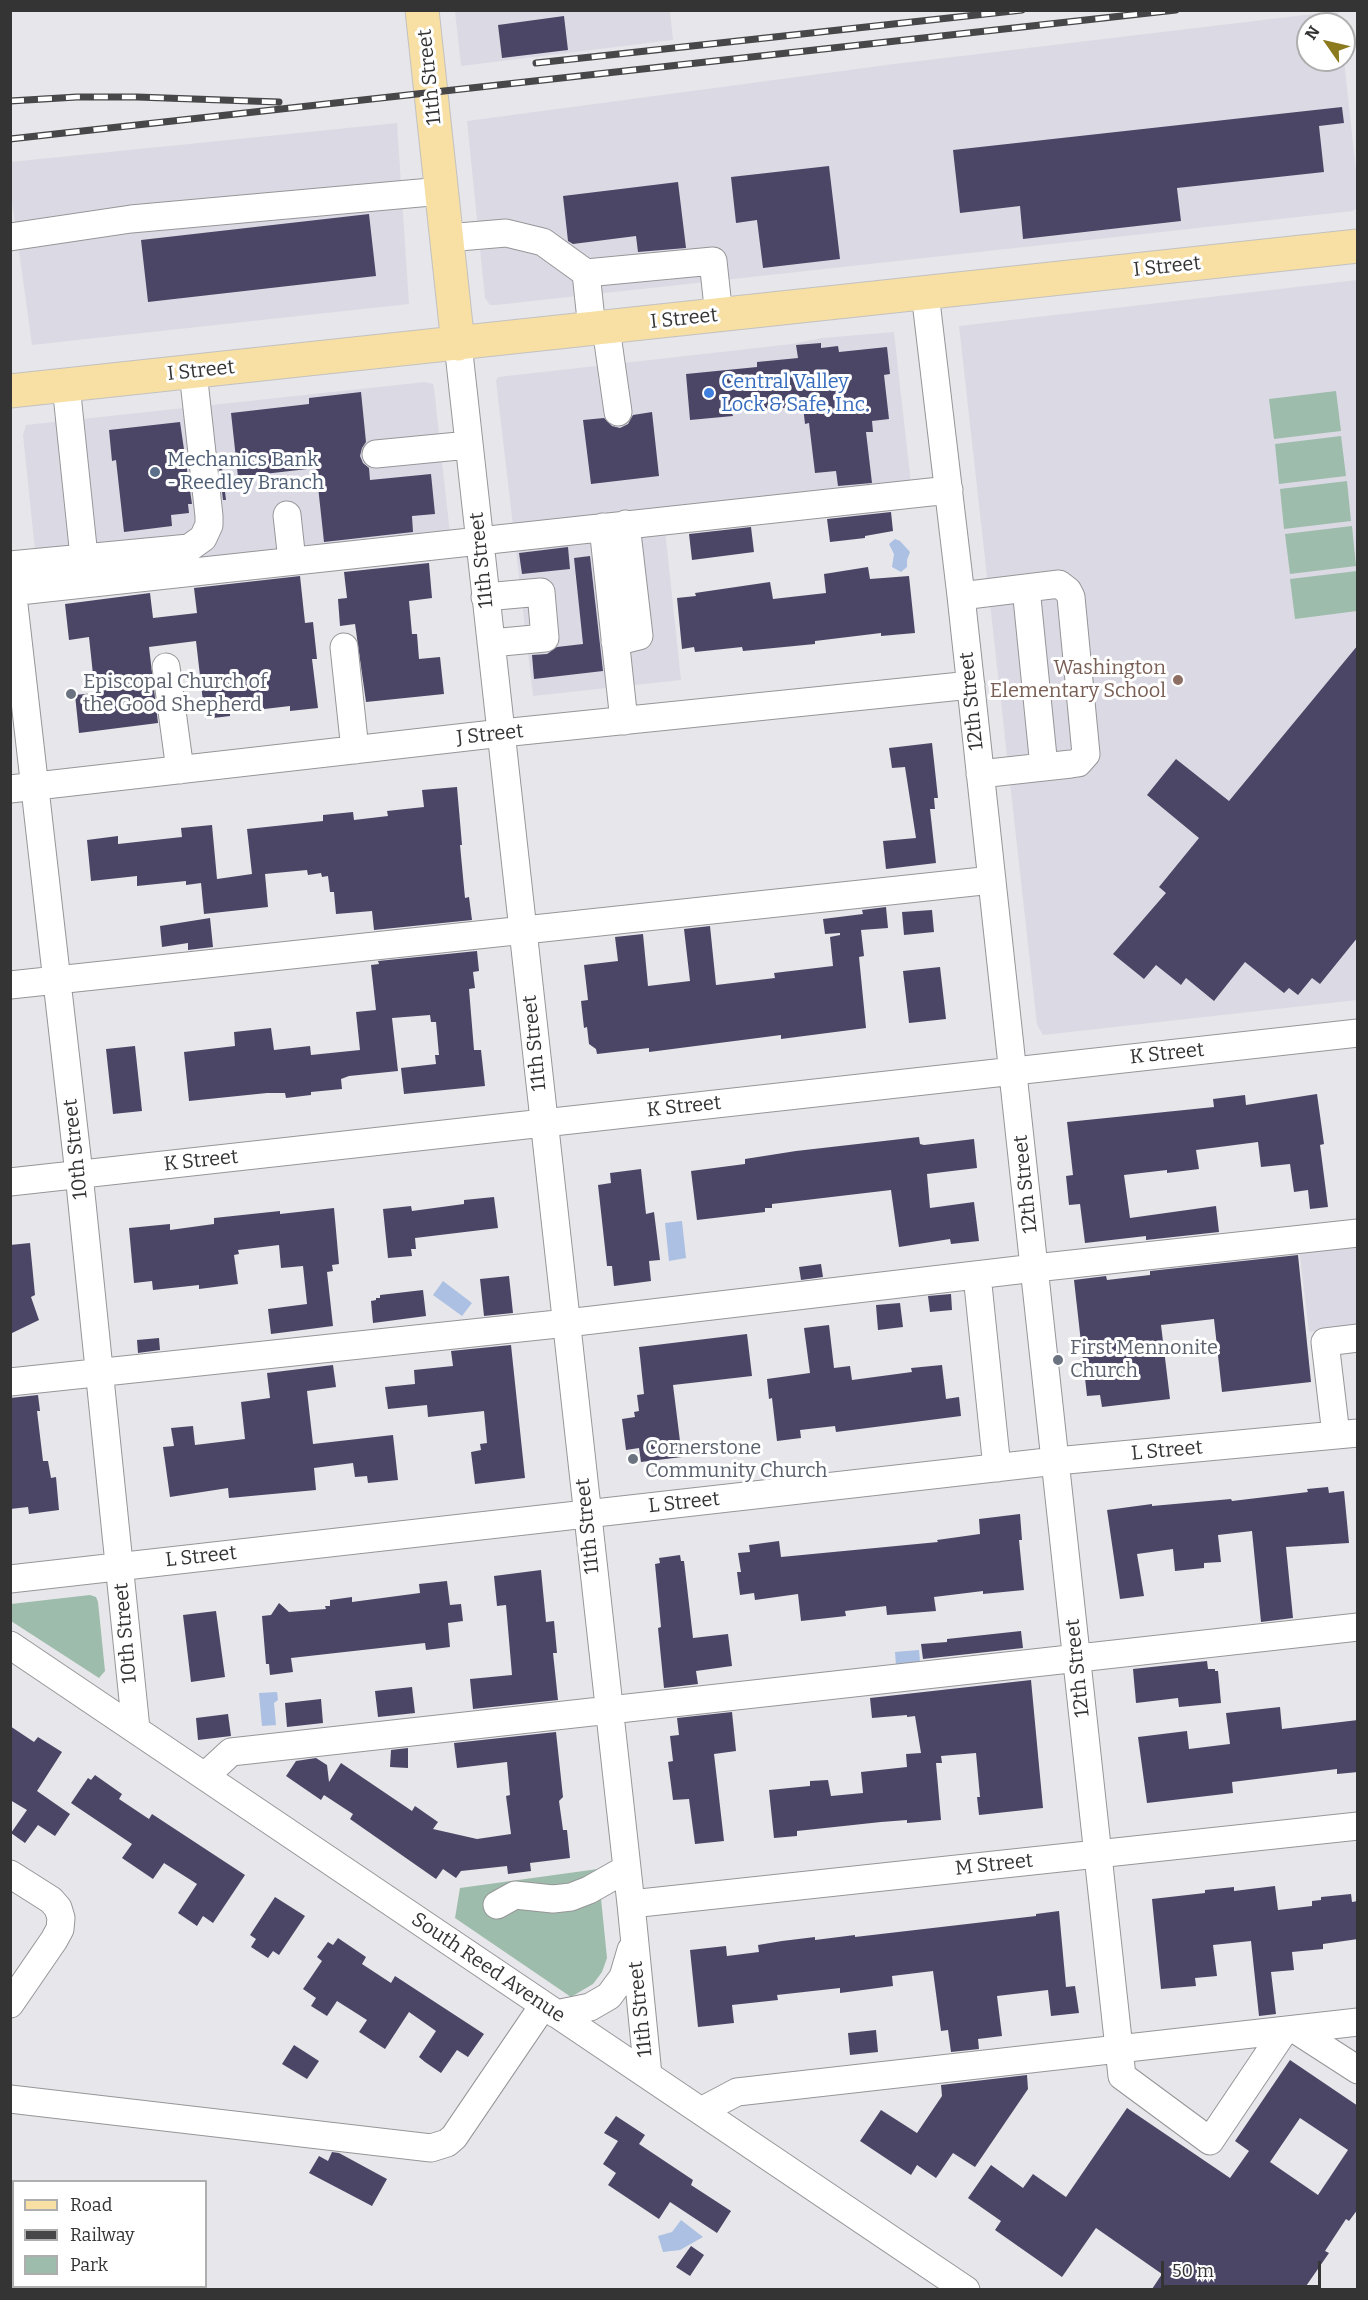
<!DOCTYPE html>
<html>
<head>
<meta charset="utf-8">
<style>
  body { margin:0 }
  #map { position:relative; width:1368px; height:2300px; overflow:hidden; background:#e7e6ea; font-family:Bitter,serif }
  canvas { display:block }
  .frame { position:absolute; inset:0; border:12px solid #343435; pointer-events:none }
  .legend { position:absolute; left:12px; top:2180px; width:195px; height:108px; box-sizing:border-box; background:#fff; border:2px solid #aeaeae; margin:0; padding:8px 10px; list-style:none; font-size:18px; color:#343435 }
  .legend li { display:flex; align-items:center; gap:12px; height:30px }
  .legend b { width:30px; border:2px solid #aeaeae }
  .north { position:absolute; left:1296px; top:12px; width:60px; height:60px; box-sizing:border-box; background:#fff; border:2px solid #aeaeae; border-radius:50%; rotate:304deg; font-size:16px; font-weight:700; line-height:24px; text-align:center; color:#343435 }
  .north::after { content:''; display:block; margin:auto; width:21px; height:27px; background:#8c7a1f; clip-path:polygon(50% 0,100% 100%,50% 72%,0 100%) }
  .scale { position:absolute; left:1161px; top:2261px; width:160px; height:27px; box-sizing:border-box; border:3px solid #343435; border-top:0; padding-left:8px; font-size:18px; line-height:21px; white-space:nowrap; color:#343435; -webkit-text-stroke:4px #fff; paint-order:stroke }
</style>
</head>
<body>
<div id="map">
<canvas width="1368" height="2300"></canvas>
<div class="frame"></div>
<ul class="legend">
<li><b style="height:8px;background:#f8dfa3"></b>Road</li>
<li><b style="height:8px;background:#474749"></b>Railway</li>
<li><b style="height:16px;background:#9ebcab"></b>Park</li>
</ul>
<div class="north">N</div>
<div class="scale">50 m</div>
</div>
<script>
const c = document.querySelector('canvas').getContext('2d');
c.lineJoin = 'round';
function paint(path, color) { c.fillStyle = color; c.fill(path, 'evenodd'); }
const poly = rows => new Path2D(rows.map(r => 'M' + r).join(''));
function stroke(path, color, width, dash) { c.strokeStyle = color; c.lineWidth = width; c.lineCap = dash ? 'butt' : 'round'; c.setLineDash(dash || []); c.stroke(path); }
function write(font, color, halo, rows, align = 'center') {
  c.font = font + ' Bitter,serif'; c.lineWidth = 6; c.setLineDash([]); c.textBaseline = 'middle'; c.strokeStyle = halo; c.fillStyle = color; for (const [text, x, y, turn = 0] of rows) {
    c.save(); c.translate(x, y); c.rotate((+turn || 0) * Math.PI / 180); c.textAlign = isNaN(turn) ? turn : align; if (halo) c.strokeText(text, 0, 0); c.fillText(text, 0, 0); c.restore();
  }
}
paint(poly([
  [455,11,670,11,673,40,461,66],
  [1338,11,1340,24,1308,24,1308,60,1344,60,1357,180,1357,208,1353,211,496,305,490,305,485,298,467,121,894,64],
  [397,123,409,304,32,345,11,194,10,162],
  [1357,280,1357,1000,1043,1035,1037,1025,959,326],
  [894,332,912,493,664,520,681,680,533,696,496,381,498,377,792,344,822,338],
  [425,382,433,384,434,388,451,543,39,589,23,435,26,425],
  [1357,1233,1357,1326,1309,1332,1298,1240]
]), '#dbdae4');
paint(poly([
  [1336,391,1341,431,1274,439,1269,399],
  [1341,436,1346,476,1279,484,1275,444],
  [1347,481,1351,521,1284,529,1280,489],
  [1352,526,1356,566,1290,574,1285,534],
  [1357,571,1357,611,1295,619,1290,579],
  [90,1595,96,1597,98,1602,105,1671,99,1678,11,1621,11,1604],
  [598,1869,607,1958,602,1972,593,1984,571,1997,455,1918,460,1888]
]), '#9ebcab');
paint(poly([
  [895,539,900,541,910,552,907,560,907,567,901,572,892,567,894,554,889,544],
  [682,1221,686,1258,669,1261,665,1223],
  [443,1281,472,1303,462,1316,433,1295],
  [919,1650,920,1662,896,1665,895,1652],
  [277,1692,278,1700,274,1703,276,1725,262,1726,259,1693],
  [681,2220,703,2237,680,2250,663,2252,658,2236,672,2232]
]), '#abc0e2');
paint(poly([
  [564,16,568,50,502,58,498,25],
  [1342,107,1344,123,1319,126,1324,172,1177,188,1181,221,1023,239,1020,206,960,213,953,150],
  [829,166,840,259,763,268,757,220,736,223,731,177],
  [678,182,686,248,638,252,636,236,573,244,568,241,563,196],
  [369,214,376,276,148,302,141,240],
  [821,343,821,348,838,346,839,352,887,347,890,374,884,375,889,419,872,421,873,432,866,432,872,483,838,486,836,471,815,473,809,423,805,424,803,406,732,413,733,416,690,420,686,374,757,367,757,362,798,358,796,345],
  [361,392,366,442,362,448,360,456,363,463,369,468,370,480,431,474,435,514,412,516,413,532,324,542,316,468,238,477,231,413,309,404,309,398],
  [652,412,659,476,591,484,583,420,604,418,612,426,620,428,628,424,633,415],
  [180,422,192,504,188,504,189,513,171,515,172,526,124,532,116,460,112,461,109,430],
  [219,467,222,467,226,500,223,500],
  [891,512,893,531,865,536,865,538,830,542,827,519],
  [751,527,754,552,692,560,689,534],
  [568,547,570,569,522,574,519,553],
  [590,556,603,671,534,679,532,655,547,654,557,647,583,644,574,558],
  [429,563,432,598,409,601,412,634,417,634,419,659,440,657,444,694,366,702,355,624,340,626,338,599,347,598,344,572],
  [868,567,870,579,909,576,915,633,881,636,881,633,815,641,815,644,743,651,742,647,695,652,694,647,682,649,677,598,696,596,695,593,770,582,773,599,826,593,824,574],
  [300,576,305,623,313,622,317,659,312,659,318,708,290,711,290,706,230,713,230,716,205,719,196,641,149,647,158,723,79,733,75,695,95,693,89,637,69,640,65,604,150,593,153,618,197,613,194,588],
  [1358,645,1358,937,1320,984,1312,978,1298,995,1289,988,1284,993,1245,962,1214,1001,1186,978,1181,985,1156,965,1144,979,1113,954,1166,893,1159,887,1199,838,1147,795,1176,759,1229,801],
  [932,743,938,798,934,798,935,809,930,809,936,863,886,869,883,841,916,838,905,767,892,768,889,748],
  [457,787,462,845,460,845,465,898,469,897,472,920,374,930,372,911,336,914,334,892,330,892,328,876,322,877,321,873,308,875,307,870,265,874,268,907,204,914,201,883,186,885,186,881,137,886,137,876,91,881,87,840,118,836,118,844,182,837,181,828,212,825,217,879,252,874,247,829,323,821,323,815,353,812,354,820,388,816,387,811,424,807,422,790],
  [886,907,888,928,861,930,864,956,859,957,866,1028,781,1039,781,1035,649,1052,649,1048,597,1054,596,1049,589,1044,587,1027,584,1028,581,1001,588,1000,584,965,618,961,615,937,643,934,648,986,690,981,684,929,710,926,716,985,775,978,774,973,833,966,830,937,840,935,840,933,825,934,823,919,863,914,862,910],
  [932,910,934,932,904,935,902,912],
  [210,918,213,947,188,950,188,943,162,947,160,926],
  [477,951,479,971,473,972,475,988,469,989,474,1050,481,1050,485,1086,404,1094,401,1068,436,1064,435,1055,439,1055,436,1022,431,1022,430,1015,392,1018,398,1071,349,1076,341,1079,342,1089,311,1092,311,1095,286,1098,285,1093,267,1093,189,1101,184,1052,235,1046,234,1032,271,1028,274,1050,310,1046,311,1055,360,1050,356,1012,376,1010,371,965,379,964,378,961],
  [940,967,946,1019,909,1023,903,971],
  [135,1046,142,1111,113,1114,106,1049],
  [1317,1094,1324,1144,1320,1145,1328,1207,1310,1209,1308,1190,1294,1192,1290,1164,1261,1167,1258,1142,1196,1150,1199,1169,1167,1173,1167,1170,1124,1175,1130,1218,1216,1206,1219,1232,1146,1240,1146,1236,1085,1243,1080,1204,1069,1205,1066,1176,1073,1175,1067,1122,1214,1107,1213,1099,1245,1095,1246,1105],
  [919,1137,920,1144,924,1145,974,1139,977,1168,927,1174,930,1208,974,1202,979,1241,951,1244,950,1239,899,1247,891,1190,772,1204,772,1208,765,1208,765,1212,697,1220,691,1171,745,1164,745,1159,796,1151],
  [641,1169,646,1214,654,1212,660,1260,649,1261,651,1281,614,1286,612,1266,607,1266,598,1185,611,1183,610,1173],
  [494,1197,498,1228,415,1238,416,1249,411,1249,412,1256,388,1258,383,1209,411,1206,412,1211,464,1204,464,1200],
  [334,1208,339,1264,332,1265,333,1271,327,1272,333,1326,271,1334,268,1309,307,1304,303,1266,281,1268,279,1245,238,1250,239,1254,234,1255,238,1284,199,1289,199,1285,153,1290,152,1281,134,1283,129,1228,170,1224,170,1230,214,1224,214,1218,280,1211,280,1214],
  [30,1243,35,1295,31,1297,39,1320,10,1334,10,1245],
  [1298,1255,1311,1382,1222,1392,1214,1319,1161,1325,1170,1399,1102,1407,1100,1395,1087,1396,1074,1280,1106,1276,1107,1280,1150,1275,1150,1271],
  [821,1264,823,1277,801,1280,799,1267],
  [509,1276,513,1313,484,1316,480,1279],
  [423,1290,426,1316,373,1323,371,1301,376,1300,376,1298,380,1298,380,1295],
  [951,1294,952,1310,930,1312,928,1296],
  [900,1303,903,1327,878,1330,876,1305],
  [829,1325,834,1368,850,1366,852,1380,912,1372,911,1368,942,1365,946,1399,959,1397,961,1416,836,1432,835,1426,800,1430,801,1438,777,1441,772,1398,769,1399,767,1379,810,1373,804,1328],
  [747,1334,752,1376,673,1385,682,1457,641,1462,639,1448,626,1450,622,1419,635,1417,634,1412,639,1411,637,1395,644,1394,639,1347],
  [159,1338,160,1350,138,1353,137,1340],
  [511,1345,525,1478,475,1484,471,1452,481,1450,480,1444,487,1443,484,1411,428,1417,427,1405,388,1409,385,1387,415,1384,414,1370,453,1366,451,1351],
  [333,1365,336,1387,307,1391,313,1444,393,1435,398,1480,368,1483,367,1476,355,1477,353,1463,314,1468,316,1490,229,1498,228,1488,170,1497,163,1447,174,1446,171,1428,193,1426,195,1445,245,1439,241,1402,270,1398,267,1373],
  [38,1395,40,1411,37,1411,43,1461,48,1461,51,1478,56,1477,59,1510,29,1514,28,1507,10,1509,10,1398],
  [1328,1487,1329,1493,1344,1491,1349,1543,1286,1547,1293,1618,1261,1622,1252,1531,1218,1535,1221,1562,1204,1563,1204,1568,1175,1571,1173,1549,1137,1554,1144,1596,1120,1599,1107,1510,1152,1504,1152,1506,1231,1499,1232,1501,1308,1492,1307,1489],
  [1020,1514,1022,1540,1019,1540,1024,1590,983,1594,983,1591,934,1597,936,1611,887,1615,886,1606,845,1611,846,1616,801,1621,798,1594,755,1600,754,1593,740,1595,737,1572,741,1572,738,1553,750,1552,749,1545,779,1541,781,1557,938,1542,937,1540,980,1534,979,1519],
  [680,1555,681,1561,684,1561,693,1638,728,1634,732,1666,696,1671,698,1684,664,1688,658,1628,661,1627,655,1564,660,1563,659,1558],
  [541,1570,546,1622,554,1621,557,1653,553,1653,558,1700,473,1709,470,1679,512,1675,506,1605,497,1606,494,1576],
  [447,1581,450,1605,461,1604,463,1621,448,1623,450,1647,426,1650,425,1643,291,1658,293,1672,270,1675,269,1664,266,1664,262,1616,271,1615,279,1603,289,1612,326,1609,325,1606,330,1606,330,1600,352,1597,352,1602,420,1593,419,1584],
  [216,1611,225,1677,191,1682,183,1615],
  [1021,1631,1023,1648,923,1659,921,1644,947,1642,947,1639],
  [1207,1661,1208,1669,1215,1669,1215,1671,1218,1671,1221,1703,1179,1707,1178,1698,1136,1703,1133,1669],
  [1031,1680,1043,1808,979,1815,977,1797,980,1797,976,1753,941,1756,942,1763,936,1763,941,1820,907,1823,907,1820,881,1822,797,1831,797,1836,774,1838,769,1790,810,1786,810,1781,828,1780,831,1796,863,1793,861,1772,907,1767,906,1754,921,1753,915,1716,907,1717,907,1715,872,1718,870,1698],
  [412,1687,415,1713,378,1717,375,1691],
  [321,1699,323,1723,287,1727,285,1703],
  [1280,1707,1282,1729,1358,1720,1358,1772,1337,1774,1337,1769,1232,1782,1233,1793,1147,1803,1138,1737,1187,1731,1189,1749,1230,1744,1226,1713],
  [732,1712,736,1751,714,1754,724,1841,695,1844,689,1799,673,1800,668,1762,673,1761,670,1736,679,1735,677,1718],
  [228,1714,231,1736,198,1740,196,1718],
  [10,1726,34,1742,38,1737,62,1752,37,1791,70,1814,55,1836,38,1825,25,1843,11,1833,27,1810,10,1800],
  [556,1732,563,1797,559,1801,563,1830,567,1830,570,1858,530,1863,531,1871,508,1874,507,1866,461,1871,456,1878,443,1869,436,1879,350,1819,353,1814,324,1795,321,1800,286,1776,296,1761,316,1758,327,1765,329,1782,341,1763,412,1811,415,1806,438,1822,433,1829,477,1839,511,1834,506,1796,510,1795,507,1762,457,1768,454,1743],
  [408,1748,408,1768,390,1767,391,1750],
  [95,1775,122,1794,119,1799,149,1819,152,1814,245,1875,213,1923,203,1916,197,1926,178,1913,197,1884,164,1863,153,1879,122,1858,132,1844,71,1803,88,1778,91,1780],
  [1275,1886,1278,1910,1312,1906,1312,1901,1321,1900,1321,1897,1351,1894,1352,1902,1358,1901,1358,1939,1323,1944,1323,1949,1292,1952,1294,1970,1271,1972,1276,2014,1259,2016,1251,1941,1213,1945,1217,1976,1195,1978,1196,1986,1161,1989,1152,1899,1205,1893,1205,1890,1234,1887,1234,1891],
  [275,1897,305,1916,279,1955,273,1951,268,1958,251,1947,256,1939,250,1935],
  [1059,1911,1066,1987,1075,1986,1079,2013,1051,2016,1048,1990,997,1996,1002,2036,978,2039,979,2049,951,2052,948,2030,941,2031,933,1971,892,1976,893,1986,840,1993,840,1988,777,1995,778,2000,732,2005,734,2023,698,2027,690,1950,726,1946,727,1956,759,1952,758,1945,782,1941,815,1937,815,1940,855,1935,855,1937,1036,1916,1036,1914],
  [338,1938,366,1957,362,1964,391,1983,395,1976,484,2034,468,2057,457,2050,441,2073,425,2062,419,2057,436,2031,409,2012,385,2049,359,2032,367,2020,337,2001,327,2016,311,2006,316,1998,303,1989,322,1961,317,1957,328,1942,333,1945],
  [876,2030,878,2052,850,2055,848,2033],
  [294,2045,319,2061,307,2079,282,2064],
  [1290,2060,1358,2106,1358,2209,1349,2221,1346,2219,1325,2251,1329,2253,1304,2289,1152,2289,1162,2274,1096,2228,1062,2277,995,2230,1001,2221,968,2198,991,2165,1023,2188,1033,2174,1066,2197,1127,2108,1230,2178,1249,2151,1235,2141],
  [1300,2118,1348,2150,1318,2195,1270,2162],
  [1027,2075,1028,2089,975,2167,953,2153,936,2178,917,2165,911,2175,860,2141,881,2110,917,2133,942,2096,941,2085],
  [616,2116,645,2135,639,2144,693,2180,691,2185,731,2211,717,2233,670,2202,659,2219,608,2185,616,2173,603,2164,618,2141,604,2133],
  [332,2152,339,2153,387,2179,372,2206,309,2173,319,2156,328,2161],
  [691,2246,704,2255,690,2276,676,2267]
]), '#4c4666');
const minor = poly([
  [10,237,131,219,442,191],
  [447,238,506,233,543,242,586,273,713,261,719,316],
  [586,273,592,329],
  [925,293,961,596,1122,2076,1210,2141,1284,2031],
  [606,328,618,412],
  [458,344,631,1904,648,2075],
  [66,385,86,576],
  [376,454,469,445],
  [287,515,292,561],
  [603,527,624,721],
  [10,565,189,548,203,538,209,525,209,516,193,372],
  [10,570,79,1174,136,1729],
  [1026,588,1044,767],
  [10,592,949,490],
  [961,596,1059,584,1068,591,1071,597,1086,754,1078,763,1071,764,980,774],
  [485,597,541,592,545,638,491,643],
  [615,642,639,636,626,524],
  [344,647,355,750],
  [166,667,180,770],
  [10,789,502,733,971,685],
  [10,985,992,880],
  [10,1182,1358,1033],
  [977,1275,997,1468],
  [10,1382,567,1323,1035,1268,1358,1233],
  [1336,1435,1325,1342,1358,1338],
  [10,1579,1056,1461,1358,1433],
  [10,1645,966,2290],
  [205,1776,231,1752,1358,1627],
  [10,1874,51,1900,58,1908,61,1918,60,1929,54,1940,10,2004],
  [631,1904,1358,1826],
  [497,1905,515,1895,553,1899,571,1897,589,1890,626,1869],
  [556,2014,590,2007,609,1996,623,1977,631,1950],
  [1296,2030,1358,2070],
  [10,2099,431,2148,447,2143,454,2137,543,2006],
  [701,2111,737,2092,1358,2022]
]);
const major = poly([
  [422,10,458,344],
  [10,391,1358,246]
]);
stroke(minor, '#969699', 29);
stroke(major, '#c2c2c2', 35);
stroke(minor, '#fff', 27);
stroke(major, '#f8dfa3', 33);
const rail = poly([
  [536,63,1022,10],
  [10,101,77,97,137,97,279,102],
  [10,139,1176,10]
]);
stroke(rail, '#474749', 7);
stroke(rail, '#fff', 4.5, [14]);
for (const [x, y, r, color] of [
  [709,393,6,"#3f7fe0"],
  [155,472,6,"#5c6f8a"],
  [1178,680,6,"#8d6e63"],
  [71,694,6,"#6b7280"],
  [1058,1360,6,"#6b7280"],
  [633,1459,6,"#6b7280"]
]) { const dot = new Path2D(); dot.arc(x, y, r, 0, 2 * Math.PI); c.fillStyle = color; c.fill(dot); stroke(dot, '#fff', 2); }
write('20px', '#343435', '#fff', [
  ["11th Street",430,77,-96],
  ["I Street",1167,267,-6],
  ["I Street",684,319,-6],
  ["I Street",201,371,-6],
  ["11th Street",482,560,-96],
  ["12th Street",972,701,-96],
  ["J Street",490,735,-6],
  ["11th Street",535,1043,-96],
  ["K Street",1167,1054,-6],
  ["K Street",684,1107,-6],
  ["10th Street",76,1149,-96],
  ["K Street",201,1161,-6],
  ["12th Street",1026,1184,-96],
  ["L Street",1167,1451,-5],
  ["L Street",684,1503,-6],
  ["11th Street",588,1526,-96],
  ["L Street",201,1557,-6],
  ["10th Street",126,1633,-95],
  ["12th Street",1078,1668,-96],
  ["M Street",994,1865,-6],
  ["South Reed Avenue",488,1968,34],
  ["11th Street",641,2009,-96]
]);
write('20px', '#366cbe', '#fff', [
  ["Central Valley",721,382],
  ["Lock & Safe, Inc.",721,405]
], 'left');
write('20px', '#4e5e75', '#fff', [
  ["Mechanics Bank",167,460],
  ["- Reedley Branch",167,483]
], 'left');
write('20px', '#785e54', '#fff', [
  ["Washington",1166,668],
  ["Elementary School",1166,691]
], 'right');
write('20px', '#5b616d', '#fff', [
  ["Episcopal Church of",83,682],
  ["the Good Shepherd",83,705],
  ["First Mennonite",1070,1348],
  ["Church",1070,1371],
  ["Cornerstone",645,1448],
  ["Community Church",645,1471]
], 'left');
</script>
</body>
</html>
